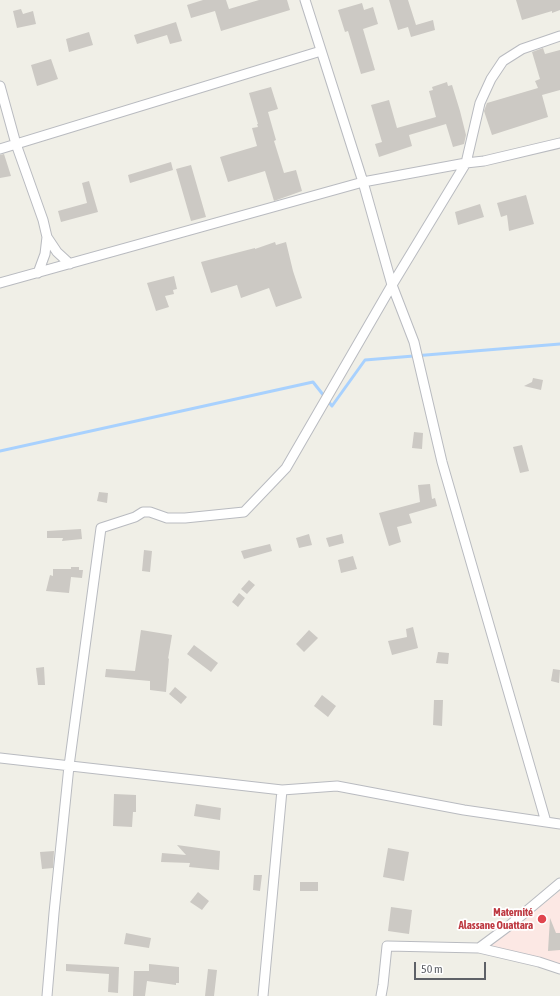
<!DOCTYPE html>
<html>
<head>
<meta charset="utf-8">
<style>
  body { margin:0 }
  #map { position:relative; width:560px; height:996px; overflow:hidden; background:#f0efe7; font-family:"Asap Condensed",sans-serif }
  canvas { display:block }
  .scale { position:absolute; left:414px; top:962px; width:72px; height:18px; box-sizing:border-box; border:2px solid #5e6167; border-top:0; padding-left:5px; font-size:12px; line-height:14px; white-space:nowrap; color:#5e6167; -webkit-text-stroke:3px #fff; paint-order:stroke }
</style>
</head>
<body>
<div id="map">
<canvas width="560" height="996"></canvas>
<div class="scale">50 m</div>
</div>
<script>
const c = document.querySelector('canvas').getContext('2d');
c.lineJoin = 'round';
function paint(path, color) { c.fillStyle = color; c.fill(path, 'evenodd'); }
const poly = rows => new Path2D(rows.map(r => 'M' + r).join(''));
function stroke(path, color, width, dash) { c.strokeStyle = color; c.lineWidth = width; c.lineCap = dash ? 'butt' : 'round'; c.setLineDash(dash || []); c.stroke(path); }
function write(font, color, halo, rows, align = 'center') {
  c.font = font + ' "Asap Condensed",sans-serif'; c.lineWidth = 3.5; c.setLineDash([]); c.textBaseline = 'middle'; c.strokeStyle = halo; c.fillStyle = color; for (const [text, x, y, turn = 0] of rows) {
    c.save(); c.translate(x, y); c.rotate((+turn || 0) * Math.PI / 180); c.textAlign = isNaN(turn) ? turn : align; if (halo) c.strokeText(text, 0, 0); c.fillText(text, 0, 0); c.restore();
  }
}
paint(poly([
  [560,891,560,965,489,947]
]), '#fce8e4');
stroke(poly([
  [0,451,313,382,332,406,365,360,560,344]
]), '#a8d1fe', 3);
paint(poly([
  [203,0,226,0,229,9,259,0,287,0,290,10,221,31,215,11,191,18,187,5],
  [389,0,408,0,416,25,433,20,435,30,411,37,408,27,398,30],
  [516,0,560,0,560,10,552,13,552,11,522,20],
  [362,3,364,10,373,7,378,24,363,29,375,70,361,74,348,31,345,32,338,10],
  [21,9,23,14,33,11,36,24,17,28,13,11],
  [176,22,182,41,170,44,167,35,137,44,134,35],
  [89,32,93,45,69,52,66,39],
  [543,48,545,54,560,50,560,90,542,95,548,117,492,135,484,111,487,103,538,88,535,81,540,79,532,52],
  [51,59,58,79,37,86,31,65],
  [447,82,448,86,452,85,460,111,466,135,464,144,453,147,446,124,409,135,412,146,379,157,375,144,382,142,371,105,389,100,397,128,436,117,429,91,433,90,432,87],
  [271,87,278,109,268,112,276,140,274,141,284,173,296,170,302,191,274,201,265,171,228,182,220,157,257,146,252,128,258,127,257,124,258,124,249,93],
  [4,154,11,176,0,178,0,155],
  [171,162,173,170,130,183,128,175],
  [191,165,206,217,191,221,176,169],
  [89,181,98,212,61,222,58,211,87,203,82,183],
  [526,195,534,224,509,231,507,215,501,217,497,203],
  [480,204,484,217,458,225,455,212],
  [275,242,276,245,286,242,293,271,302,298,276,307,269,288,241,298,237,285,211,293,201,262,255,248,255,249],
  [174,276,177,289,173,290,174,294,165,296,169,307,156,311,147,283],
  [533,378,543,380,541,390,524,386,532,382],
  [414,432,423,433,422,449,412,448],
  [522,445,529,471,520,473,513,447],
  [430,484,432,499,435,498,437,506,409,514,412,523,397,527,401,542,389,546,379,513,420,502,418,485],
  [99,492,108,493,107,503,97,501],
  [81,529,82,539,62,541,63,538,47,538,47,531],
  [309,534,312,545,299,548,296,538],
  [342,534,344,543,329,547,326,538],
  [270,544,272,551,244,559,241,551],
  [144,550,152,551,150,572,142,571],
  [353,556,357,569,341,573,338,560],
  [71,567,79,567,79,570,83,570,82,578,71,577,69,593,46,591,50,575,53,576,53,569,71,569],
  [249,580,255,585,247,594,241,589],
  [239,593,245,598,238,607,232,602],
  [413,627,418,648,392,655,388,641,407,637,406,629],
  [141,630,172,635,168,659,169,658,166,692,150,690,150,681,105,677,106,669,135,671],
  [309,630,318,638,304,652,296,644],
  [194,645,218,663,211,672,187,654],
  [438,652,449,653,448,664,436,663],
  [44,667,45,685,38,685,36,668],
  [553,669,560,670,559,683,551,681],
  [175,687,187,697,181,704,169,694],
  [322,695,336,706,328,717,314,706],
  [434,700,443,700,442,726,433,725],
  [114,794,136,795,136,812,133,812,132,827,113,826],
  [196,804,221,808,220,820,194,816],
  [177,845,220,851,219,870,189,867,190,863,161,862,162,853,186,855],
  [388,848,409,852,404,881,383,877],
  [54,851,53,868,42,869,40,852],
  [254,875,262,875,260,891,253,890],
  [300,882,318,882,318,891,300,891],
  [198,892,209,901,202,910,190,902],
  [391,907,412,910,409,934,388,931],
  [550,918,556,933,560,933,560,950,548,951],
  [126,933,151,938,149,948,124,944],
  [66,964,119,967,118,993,108,992,109,974,66,971],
  [149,964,179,967,179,983,176,983,176,985,147,981,145,996,133,996,134,971,149,971],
  [208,969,217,970,214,996,205,996]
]), '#ccc9c4');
const street = poly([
  [305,0,363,182,392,285,414,342,442,462,546,822],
  [0,86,16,144,43,220,47,237,45,254,38,273],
  [0,149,321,51],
  [47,237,57,252,70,264],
  [0,283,363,182,466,163,484,161,560,143],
  [0,758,282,790,337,786,464,810,560,824],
  [479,948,539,962,560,969],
  [47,996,54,913,69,766,101,528,135,517,143,512,150,512,167,518,185,518,244,512,286,468,392,285,466,163,480,103,491,79,503,61,522,49,560,36],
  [263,996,282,790],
  [381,996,383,985,387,946,479,948,510,925,560,883]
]);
stroke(street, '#b9bbc0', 11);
stroke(street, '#fff', 9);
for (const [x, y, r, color] of [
  [542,919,5,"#e0444e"]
]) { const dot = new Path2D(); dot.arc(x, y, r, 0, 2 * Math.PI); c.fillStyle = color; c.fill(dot); stroke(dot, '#fff', 1.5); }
write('bold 11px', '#be3a42', '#fff', [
  ["Maternité",533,913],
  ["Alassane Ouattara",533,926]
], 'right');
</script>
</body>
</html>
